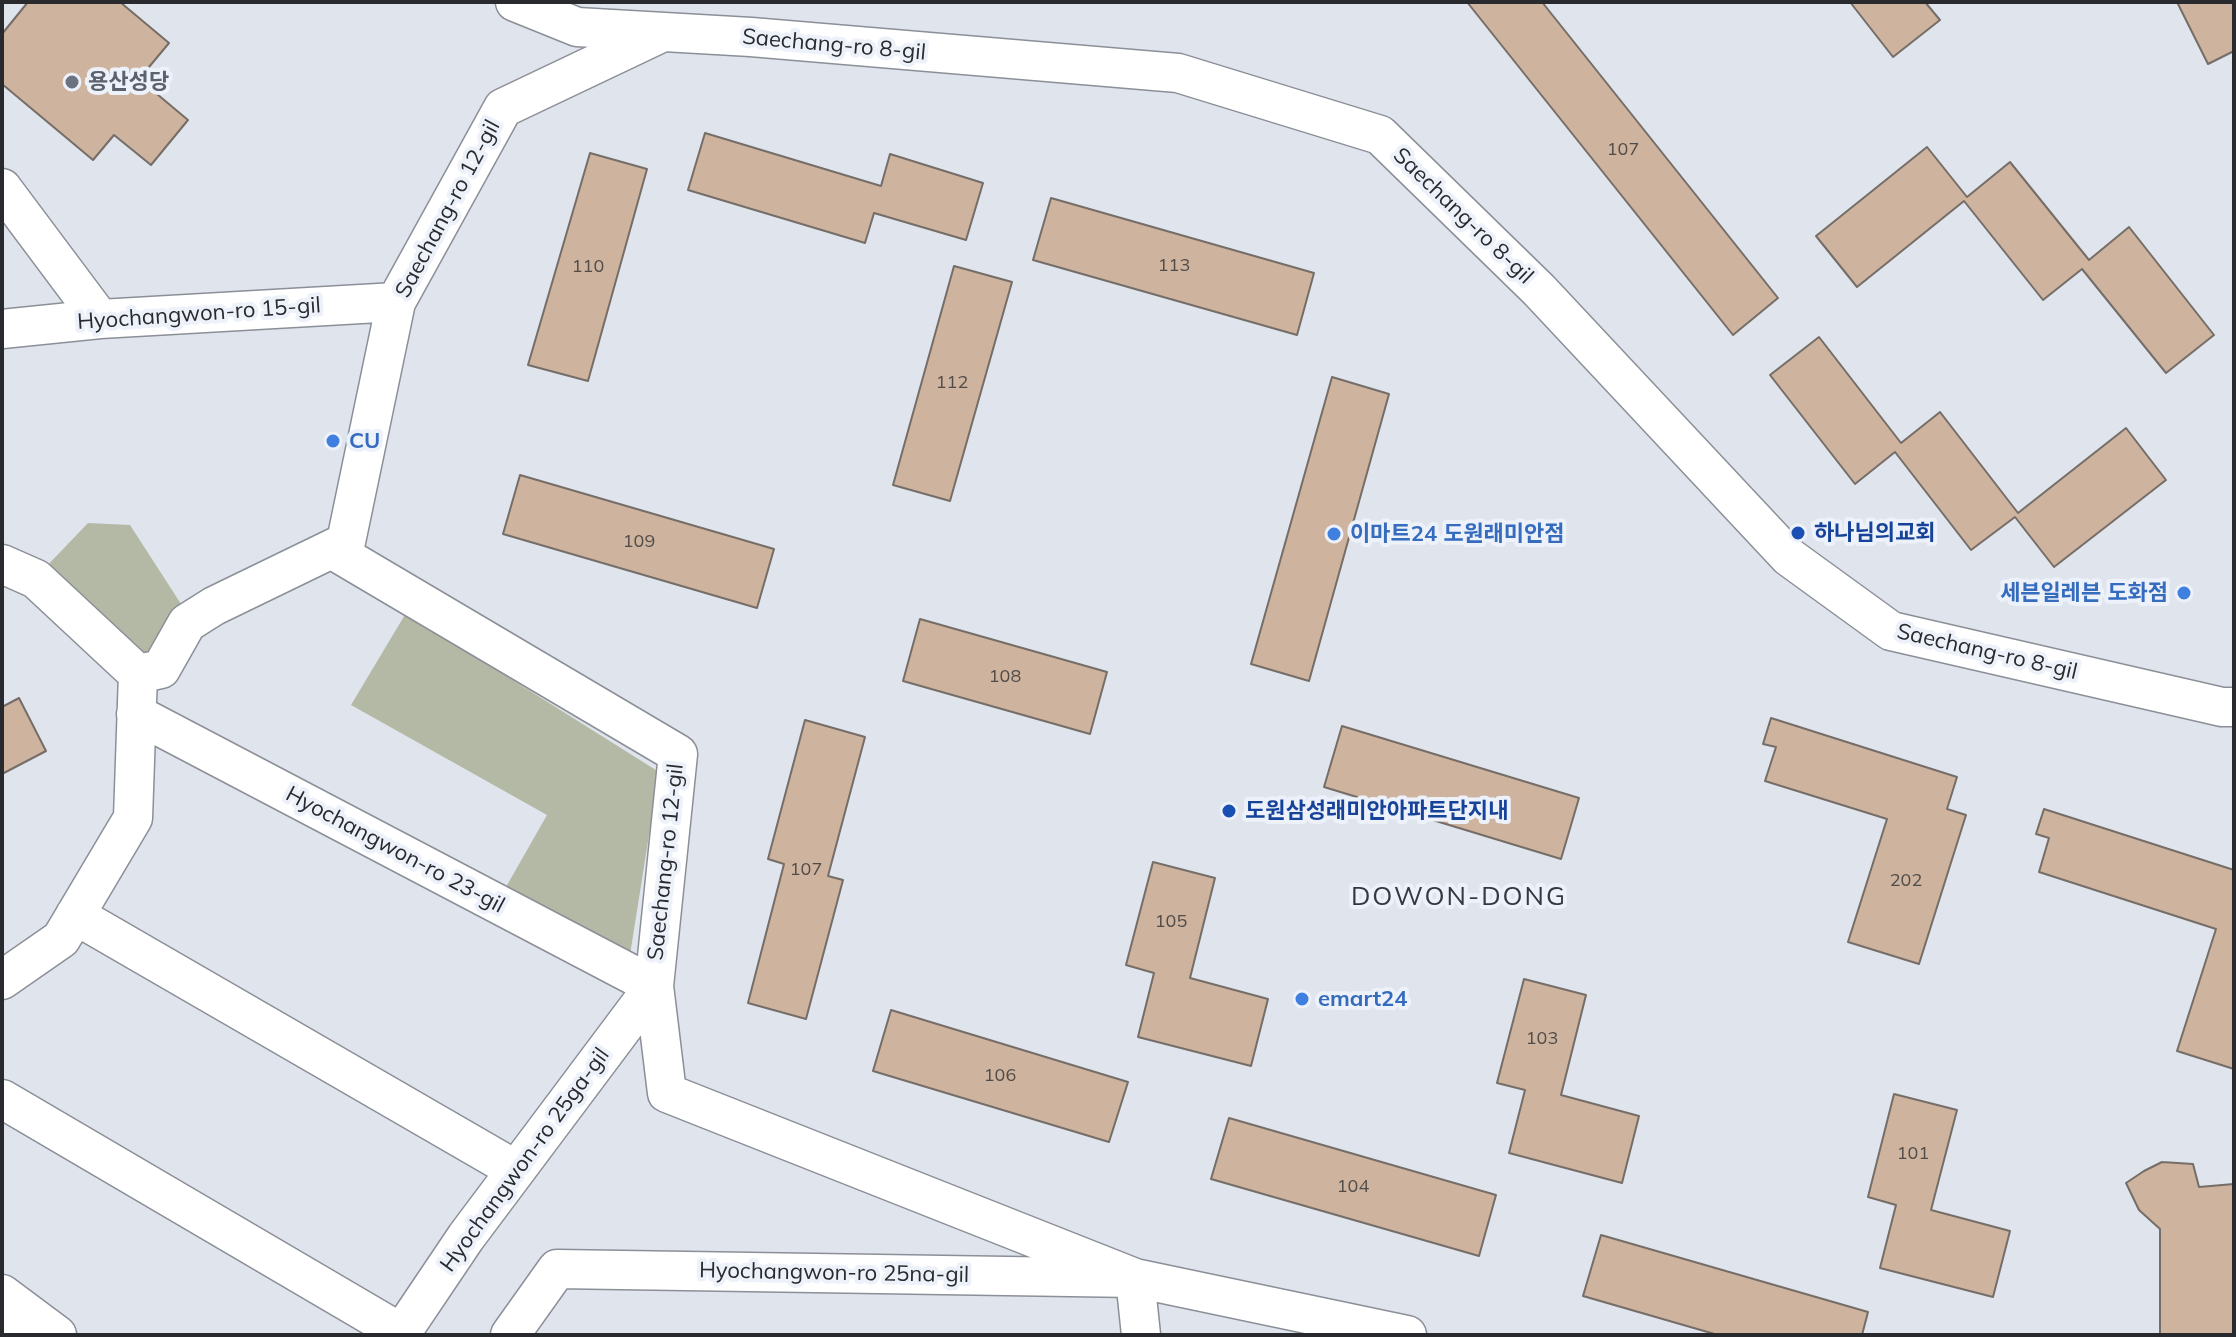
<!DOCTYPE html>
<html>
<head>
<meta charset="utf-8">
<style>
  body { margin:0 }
  #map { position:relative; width:2236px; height:1337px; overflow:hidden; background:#dfe4ed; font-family:Mulish,sans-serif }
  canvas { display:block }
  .frame { position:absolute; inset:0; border:4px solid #282a2d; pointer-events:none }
</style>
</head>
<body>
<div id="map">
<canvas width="2236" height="1337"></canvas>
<div class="frame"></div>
</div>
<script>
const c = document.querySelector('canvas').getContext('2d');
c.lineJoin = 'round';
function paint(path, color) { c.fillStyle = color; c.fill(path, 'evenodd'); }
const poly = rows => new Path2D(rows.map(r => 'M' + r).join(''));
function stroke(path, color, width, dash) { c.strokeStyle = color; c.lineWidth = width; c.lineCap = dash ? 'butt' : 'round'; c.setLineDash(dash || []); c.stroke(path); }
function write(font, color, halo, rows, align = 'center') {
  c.font = font + ' Mulish,"Noto Sans KR",sans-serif'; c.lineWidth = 8; c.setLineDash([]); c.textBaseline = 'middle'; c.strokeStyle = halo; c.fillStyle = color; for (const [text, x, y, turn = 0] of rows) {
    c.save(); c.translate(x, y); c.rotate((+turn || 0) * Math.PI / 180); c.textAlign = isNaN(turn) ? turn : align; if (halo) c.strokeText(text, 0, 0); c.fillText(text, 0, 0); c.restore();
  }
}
paint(poly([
  [88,523,130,525,181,604,149,654,136,661,42,571],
  [406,613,659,772,629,961,506,887,547,815,351,705]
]), '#b4b9a6');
const building = poly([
  [28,2,120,2,169,43,139,79,188,120,151,165,114,135,93,160,2,84,2,34,28,2],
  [1467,2,1542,2,1778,298,1733,335,1467,2],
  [1850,2,1925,2,1940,20,1893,57,1850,2],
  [2177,2,2234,2,2234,51,2208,64,2177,2],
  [705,133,881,186,890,154,983,183,966,240,874,213,865,243,688,190,705,133],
  [1927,147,1967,197,2010,162,2089,260,2129,227,2214,335,2166,373,2082,269,2043,300,1964,201,1857,287,1816,236,1927,147],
  [590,153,647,169,588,381,528,365,590,153],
  [1051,198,1314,273,1297,335,1033,260,1051,198],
  [954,266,1012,282,950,501,893,485,954,266],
  [1819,337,1901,443,1940,412,2018,513,2126,428,2166,480,2054,567,2015,517,1971,550,1895,452,1855,484,1770,375,1819,337],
  [1332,377,1389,394,1309,681,1251,664,1332,377],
  [520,475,774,549,757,608,503,534,520,475],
  [920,619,1107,672,1090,734,903,681,920,619],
  [19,698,46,751,2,774,2,707,19,698],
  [1771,718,1957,777,1947,809,1966,815,1919,964,1848,942,1887,819,1765,781,1776,747,1763,744,1771,718],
  [805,720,865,737,828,876,843,880,806,1019,748,1003,784,864,768,859,805,720],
  [1342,726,1579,798,1561,859,1324,787,1342,726],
  [2044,809,2234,870,2234,1069,2177,1051,2216,929,2039,872,2049,838,2036,834,2044,809],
  [1153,862,1215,878,1190,978,1268,999,1251,1066,1138,1037,1154,973,1126,965,1153,862],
  [1524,979,1586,995,1561,1095,1639,1116,1622,1183,1509,1153,1525,1090,1497,1083,1524,979],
  [891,1010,1128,1082,1109,1142,873,1071,891,1010],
  [1894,1094,1957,1110,1931,1210,2010,1231,1993,1297,1880,1268,1896,1205,1868,1197,1894,1094],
  [1229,1118,1496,1195,1479,1256,1211,1179,1229,1118],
  [2162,1162,2193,1164,2199,1187,2234,1184,2234,1335,2160,1335,2160,1229,2139,1210,2126,1183,2144,1171,2162,1162],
  [1601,1235,1868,1312,1862,1335,1718,1335,1583,1296,1601,1235]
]);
paint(building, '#ceb39e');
stroke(building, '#756d67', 2);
const street = poly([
  [515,2,577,27,751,37,1178,73,1380,135,1539,290,1789,557,1891,631,2222,707,2234,707],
  [663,32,503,108,396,302,343,556,678,754,654,986,667,1093,1135,1278,1407,1335],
  [2,188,100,319],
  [2,329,100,319,396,302],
  [2,564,36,579,138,674,133,818,61,939,2,980],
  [138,674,161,669,187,623,214,606,346,542],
  [136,714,654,986,466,1237,400,1335],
  [75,915,516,1170],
  [2,1099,401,1333],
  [2,1294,57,1335],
  [510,1335,557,1269,1135,1278,1141,1335]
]);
const secondary = poly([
  [2,1329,9,1335]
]);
stroke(street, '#8b8f97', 41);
stroke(secondary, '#8b8f97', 47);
stroke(street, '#fff', 38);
stroke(secondary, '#fff', 44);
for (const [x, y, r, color] of [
  [72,82,8,"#6b7280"],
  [333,441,8,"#3f7fe0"],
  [1798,533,8,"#1a4fb4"],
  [1334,534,8,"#3f7fe0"],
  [2184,593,8,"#3f7fe0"],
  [1229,811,8,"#1a4fb4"],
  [1302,999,8,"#3f7fe0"]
]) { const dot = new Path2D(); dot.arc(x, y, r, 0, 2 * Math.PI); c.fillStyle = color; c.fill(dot); stroke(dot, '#edf1fa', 3); }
write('18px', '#524c49', null, [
  ["107",1623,150],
  ["113",1174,266],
  ["110",588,267],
  ["112",952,383],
  ["109",639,542],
  ["108",1005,677],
  ["107",806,870],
  ["202",1906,881],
  ["105",1171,922],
  ["103",1542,1039],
  ["106",1000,1076],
  ["101",1913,1154],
  ["104",1353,1187]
]);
write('22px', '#282a2d', '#edf1fa', [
  ["Saechang-ro 8-gil",834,45,5],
  ["Saechang-ro 12-gil",448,209,-62],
  ["Saechang-ro 8-gil",1463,216,44],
  ["Hyochangwon-ro 15-gil",199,314,-4],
  ["Saechang-ro 8-gil",1987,652,13],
  ["Hyochangwon-ro 23-gil",395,850,28],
  ["Saechang-ro 12-gil",666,862,-84],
  ["Hyochangwon-ro 25ga-gil",525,1160,-54],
  ["Hyochangwon-ro 25na-gil",834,1273,1]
]);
write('bold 22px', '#5b616d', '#edf1fa', [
  ["용산성당",88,82]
], 'left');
write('bold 22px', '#366cbe', '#edf1fa', [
  ["CU",349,441],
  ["이마트24 도원래미안점",1350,534],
  ["세븐일레븐 도화점",2168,593,"right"],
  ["emart24",1318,999]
], 'left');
write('bold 22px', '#164399', '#edf1fa', [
  ["하나님의교회",1814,533],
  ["도원삼성래미안아파트단지내",1245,811]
], 'left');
c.letterSpacing = '2px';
write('26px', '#35383f', '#edf1fa', [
  ["DOWON-DONG",1459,897]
]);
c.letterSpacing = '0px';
</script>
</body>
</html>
